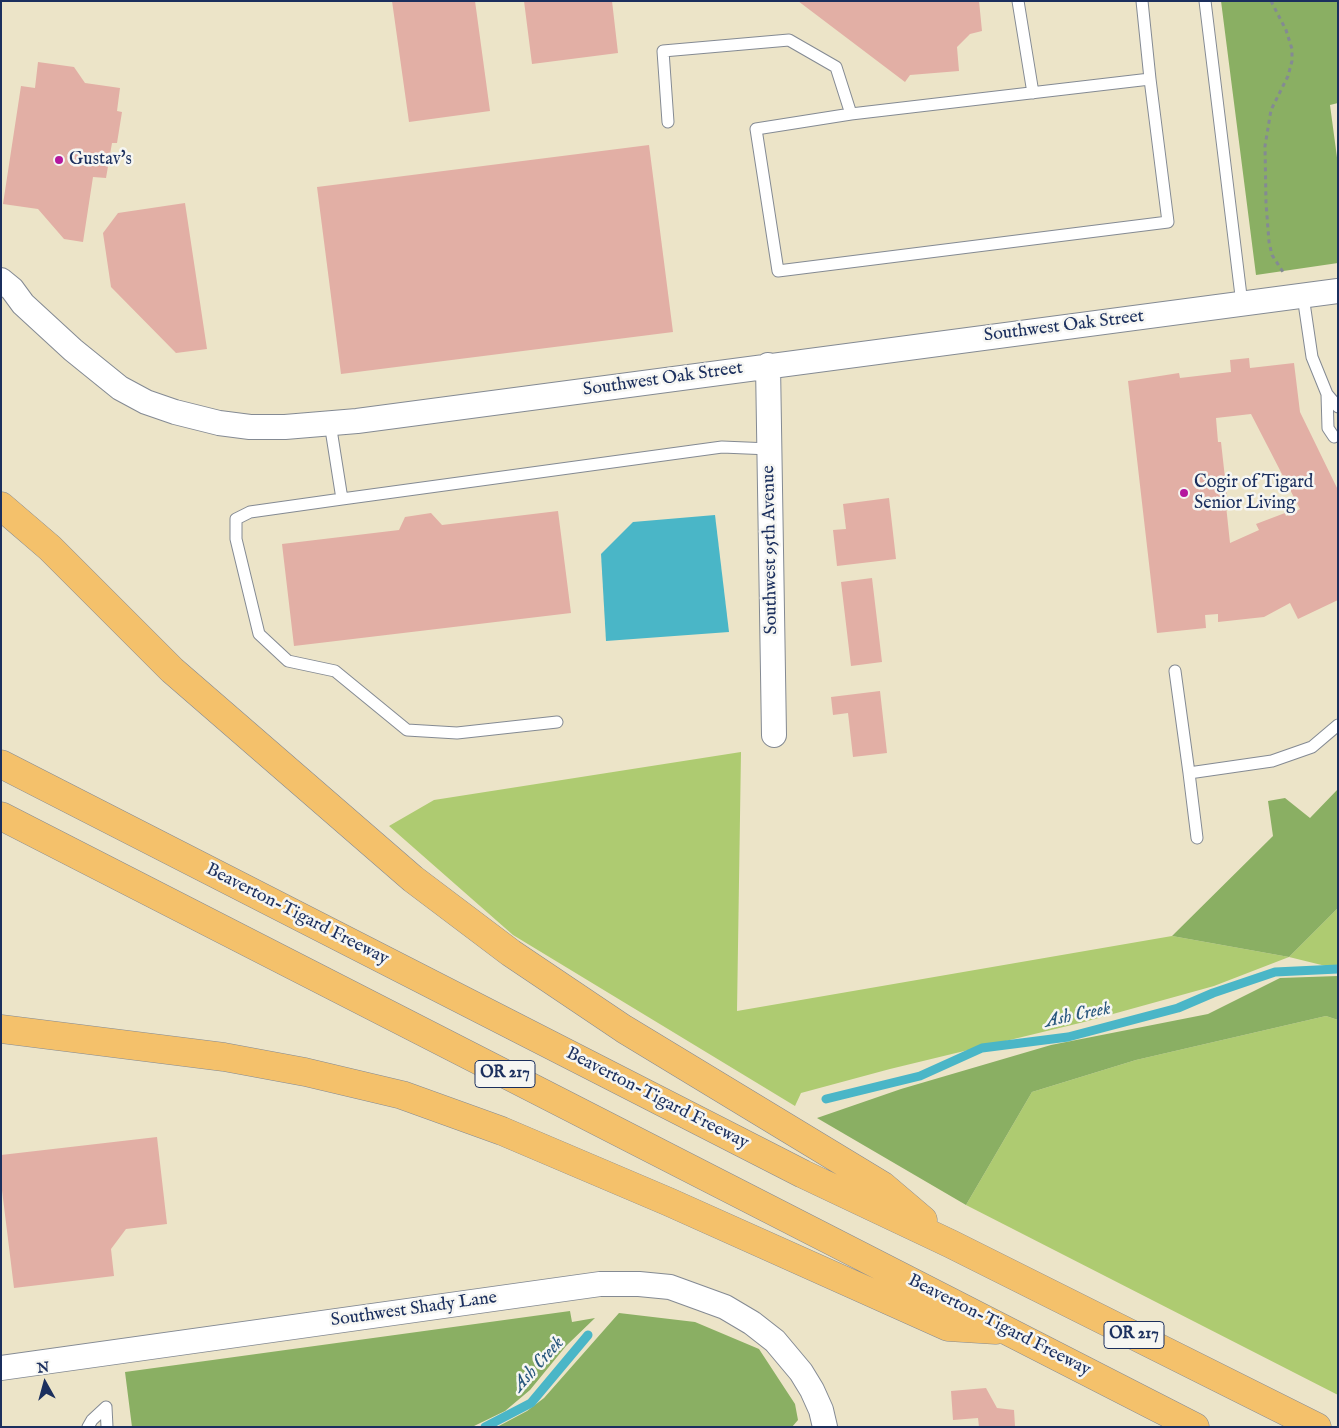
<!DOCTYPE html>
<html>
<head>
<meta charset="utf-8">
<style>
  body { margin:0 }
  #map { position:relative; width:1339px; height:1428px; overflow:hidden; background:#ece4c8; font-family:"IM FELL English",serif }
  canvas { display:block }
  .frame { position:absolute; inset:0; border:2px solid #1b2f5e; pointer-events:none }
  .north { position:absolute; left:20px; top:1358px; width:50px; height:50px; -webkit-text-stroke:4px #f6f6f2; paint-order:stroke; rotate:353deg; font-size:14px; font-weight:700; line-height:20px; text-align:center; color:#1b2f5e }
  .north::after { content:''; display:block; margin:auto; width:18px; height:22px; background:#1b2f5e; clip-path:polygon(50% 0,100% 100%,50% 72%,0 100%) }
</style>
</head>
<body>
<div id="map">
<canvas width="1339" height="1428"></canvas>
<div class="frame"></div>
<div class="north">N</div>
</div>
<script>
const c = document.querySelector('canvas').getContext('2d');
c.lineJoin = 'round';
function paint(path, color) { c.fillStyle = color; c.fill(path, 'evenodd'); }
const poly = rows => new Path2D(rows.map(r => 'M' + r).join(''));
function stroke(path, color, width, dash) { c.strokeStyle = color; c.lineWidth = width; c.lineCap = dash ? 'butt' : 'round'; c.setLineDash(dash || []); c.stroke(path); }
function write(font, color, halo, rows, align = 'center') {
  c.font = font + ' "IM FELL English",serif'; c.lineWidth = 5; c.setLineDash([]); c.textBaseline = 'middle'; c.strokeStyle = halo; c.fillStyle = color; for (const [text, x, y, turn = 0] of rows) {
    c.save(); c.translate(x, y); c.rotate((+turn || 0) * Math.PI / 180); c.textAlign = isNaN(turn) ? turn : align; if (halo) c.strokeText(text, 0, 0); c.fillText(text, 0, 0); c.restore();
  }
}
paint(poly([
  [741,752,737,1011,1172,936,1289,957,1338,908,1338,969,1289,957,1214,986,1084,1022,890,1069,801,1093,795,1106,513,935,389,826,434,800],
  [1326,1016,1338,1020,1338,1395,966,1205,1032,1092,1136,1060]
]), '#aecb71');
paint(poly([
  [1221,1,1338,1,1338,103,1330,105,1338,165,1338,263,1256,275],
  [1338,789,1338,908,1289,957,1172,936,1273,836,1268,801,1285,798,1310,818],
  [1338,976,1338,1020,1326,1016,1136,1060,1032,1092,966,1205,817,1118,901,1089,1051,1045,1208,1014,1280,978],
  [570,1311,572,1322,595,1318,566,1346,530,1390,505,1411,472,1427,132,1427,125,1372],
  [619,1313,695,1322,759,1349,795,1404,798,1420,792,1427,497,1427,527,1411,544,1398]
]), '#8aaf63');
paint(poly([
  [715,515,729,632,606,641,601,554,633,522]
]), '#4ab6c7');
stroke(poly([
  [826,1099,920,1076,982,1048,1068,1037,1178,1008,1213,993,1275,972,1338,969],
  [485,1427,531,1403,588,1335]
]), '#4ab6c7', 9);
paint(poly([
  [392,1,475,1,490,111,409,122],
  [524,1,612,1,618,53,532,64],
  [798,1,979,1,982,31,970,34,957,47,959,71,910,75,905,82],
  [38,62,74,67,85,83,120,88,117,111,122,112,117,143,112,143,106,178,93,177,83,242,64,239,38,209,3,204,21,86,35,88],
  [649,145,673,332,341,374,317,187],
  [185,203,207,349,176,353,111,287,103,233,118,213],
  [1249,358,1250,368,1294,363,1300,412,1338,490,1338,600,1298,619,1290,603,1264,617,1218,622,1218,614,1205,615,1206,628,1157,633,1128,381,1179,373,1180,378,1231,372,1230,360],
  [1251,414,1300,509,1286,516,1285,513,1256,524,1259,530,1230,543,1225,496,1227,496,1221,442,1218,442,1216,418],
  [889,498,896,559,837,566,833,530,846,529,843,504],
  [558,511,571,613,294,646,282,544,399,530,405,517,431,513,442,525],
  [872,578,882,662,851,666,841,582],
  [880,691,887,753,853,757,848,713,833,715,831,697],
  [157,1137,167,1224,126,1229,111,1249,114,1276,14,1288,1,1182,1,1155],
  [986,1388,997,1408,1014,1410,1015,1426,979,1427,978,1418,953,1420,951,1391]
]), '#e2afa5');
const lane = poly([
  [1018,1,1033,93],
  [1205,1,1242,304],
  [851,114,756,129,778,271,1168,222,1150,79],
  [668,122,663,51,789,40,836,67,851,114,1150,79,1142,1],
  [1303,296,1312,357,1327,394,1338,407],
  [1327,394,1328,428,1334,437],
  [330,423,342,499,722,447,770,449],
  [342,499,250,512,236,519,236,539,259,634,288,661,335,671,407,730,457,733,557,722],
  [1175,671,1189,773,1272,761,1312,747,1338,725],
  [1189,773,1197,838],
  [106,1407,107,1427],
  [88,1427,92,1420,106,1407]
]);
const street = poly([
  [1,280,12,289,23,304,73,350,120,388,146,402,175,412,219,423,250,427,285,427,357,421,1338,291],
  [768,365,774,735],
  [1,1368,600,1284,639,1284,670,1287,725,1307,752,1323,775,1341,801,1372,812,1390,821,1410,825,1427]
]);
const highway = poly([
  [1,506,50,548,172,670,413,879,511,953,624,1029,883,1186,923,1220],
  [1,764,803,1174,951,1244,1317,1427],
  [1,816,1195,1427],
  [1,1029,224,1057,305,1072,402,1095,502,1131,669,1202,948,1327,996,1330]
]);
stroke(lane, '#848a93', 13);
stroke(street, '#848a93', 26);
stroke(highway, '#848a93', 29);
stroke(poly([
  [1271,1,1286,30,1292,49,1292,61,1288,76,1271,110,1265,146,1266,203,1269,242,1272,255,1283,272]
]), '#848a93', 3, [4, 4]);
stroke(lane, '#fff', 11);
stroke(street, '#fff', 24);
stroke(highway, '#f4c16b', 28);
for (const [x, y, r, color] of [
  [59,160,5,"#b5179e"],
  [1184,493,5,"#b5179e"]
]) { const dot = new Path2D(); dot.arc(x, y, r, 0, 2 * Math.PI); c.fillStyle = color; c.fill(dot); stroke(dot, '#f6f6f2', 2); }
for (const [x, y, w] of [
  [505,1074,60],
  [1134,1335,60]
]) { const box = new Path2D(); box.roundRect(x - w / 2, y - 13.5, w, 27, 4); c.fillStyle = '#f6f6f2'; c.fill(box); stroke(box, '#1b2f5e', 1); }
write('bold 16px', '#1b2f5e', null, [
  ["OR 217",505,1074],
  ["OR 217",1134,1335]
]);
write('18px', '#1b2f5e', '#f6f6f2', [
  ["Gustav's",69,160],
  ["Cogir of Tigard",1194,483],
  ["Senior Living",1194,504]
], 'left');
write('18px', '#1b2f5e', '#f6f6f2', [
  ["Southwest Oak Street",1064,327,-7],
  ["Southwest Oak Street",663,380,-8],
  ["Southwest 95th Avenue",771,550,-91],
  ["Beaverton-Tigard Freeway",297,915,27],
  ["Beaverton-Tigard Freeway",657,1099,27],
  ["Southwest Shady Lane",414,1310,-8],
  ["Beaverton-Tigard Freeway",999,1326,27]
]);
write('italic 19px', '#29587e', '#f6f6f2', [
  ["Ash Creek",1078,1016,-12],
  ["Ash Creek",539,1365,-48]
]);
</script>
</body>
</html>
